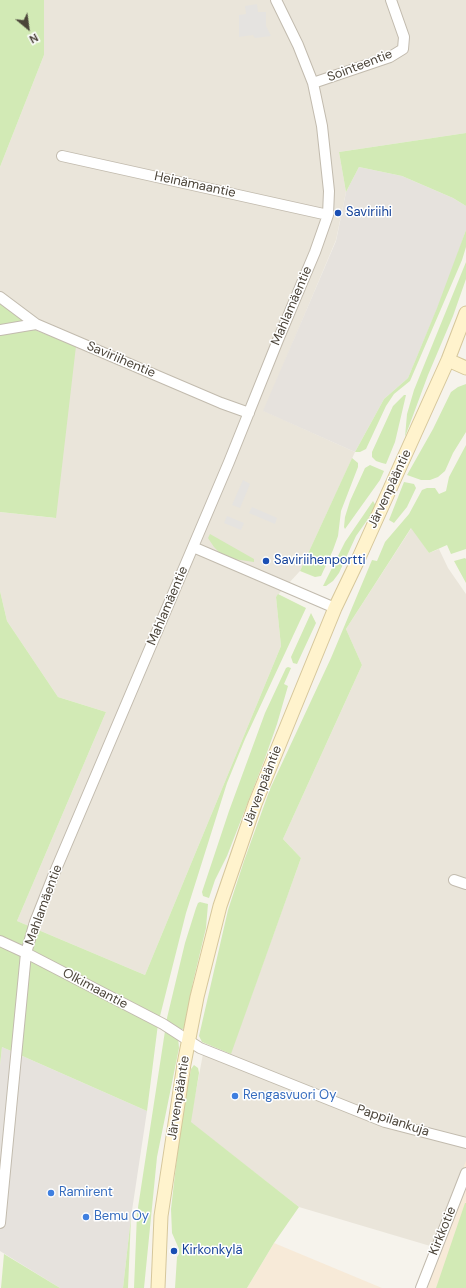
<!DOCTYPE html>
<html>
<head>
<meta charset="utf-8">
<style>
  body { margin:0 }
  #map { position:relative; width:466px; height:1288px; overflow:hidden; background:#f6f3ec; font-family:"DM Sans",sans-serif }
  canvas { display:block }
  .north { position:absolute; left:8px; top:8px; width:40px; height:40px; -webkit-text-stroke:3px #fff; paint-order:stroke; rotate:151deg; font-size:11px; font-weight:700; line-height:16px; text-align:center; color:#4b4439 }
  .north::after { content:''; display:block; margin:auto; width:14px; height:18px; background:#4b4439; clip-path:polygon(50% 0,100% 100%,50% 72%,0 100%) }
</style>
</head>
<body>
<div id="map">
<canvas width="466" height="1288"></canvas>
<div class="north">N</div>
</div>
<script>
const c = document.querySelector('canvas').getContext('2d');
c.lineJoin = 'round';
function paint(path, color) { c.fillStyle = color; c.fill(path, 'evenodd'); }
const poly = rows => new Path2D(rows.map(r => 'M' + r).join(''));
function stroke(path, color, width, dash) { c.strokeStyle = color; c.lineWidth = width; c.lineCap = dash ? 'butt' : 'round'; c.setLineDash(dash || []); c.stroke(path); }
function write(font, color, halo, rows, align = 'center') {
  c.font = font + ' "DM Sans",sans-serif'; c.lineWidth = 3; c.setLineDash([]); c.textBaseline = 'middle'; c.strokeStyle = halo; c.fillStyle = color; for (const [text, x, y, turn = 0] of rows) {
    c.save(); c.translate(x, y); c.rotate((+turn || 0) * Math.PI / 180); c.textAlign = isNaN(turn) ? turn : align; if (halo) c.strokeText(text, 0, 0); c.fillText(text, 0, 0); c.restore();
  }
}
paint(poly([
  [44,0,466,0,466,133,339,152,346,192,336,240,264,411,355,452,300,571,276,597,281,646,145,975,17,921,106,712,58,697,7,621,0,591,0,512,55,518,32,329,0,299,0,167,44,55],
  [412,527,429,553,439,549,448,568,466,594,466,1170,437,1248,299,1207,190,1122,203,1054,227,1063,301,858,283,839,362,665,346,629]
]), '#eae5da');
paint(poly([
  [466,1161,466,1288,415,1288],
  [274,1243,382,1288,247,1288]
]), '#f7ead8');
paint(poly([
  [359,167,402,176,453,198,466,206,466,230,447,285,408,378,384,399,355,452,263,411,336,241,346,192],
  [2,1047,147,1111,131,1217,123,1288,60,1288,0,1251,0,1065]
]), '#e6e2dd');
paint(poly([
  [0,0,44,0,44,55,0,167],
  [466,133,466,206,453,198,402,176,359,167,346,192,339,152],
  [466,230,466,247,462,260,410,381,394,394,386,406,366,449,360,452,355,452,384,399,408,378,437,308],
  [466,262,466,279,453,316,428,375,405,437,407,414,414,390],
  [0,299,32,329,76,346,56,518,0,512],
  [466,384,466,432,453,453,445,471,438,477,430,480,421,480,407,475,433,429,451,392,458,387],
  [404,395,406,395,395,442,386,464,382,463,376,461,372,457,372,452,393,406],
  [466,445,466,549,451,554,447,545,429,553,411,528,346,629,362,665,283,839,301,858,231,1054,202,1042,199,1036,228,910,244,861,270,789,331,658,372,560,377,561,385,542,409,514,422,490,427,488,435,488,439,494,446,491,449,477],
  [352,458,358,463,358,467,341,511,338,536,333,550,321,576,315,577,300,571],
  [370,465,384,471,380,480,345,529,344,527,345,517,350,501,365,468],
  [404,482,414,484,416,488,407,507,394,523,389,520],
  [373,501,376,506,368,519,356,536,339,573,333,581,326,586,323,586,345,542],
  [210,534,254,559,254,562,233,559,220,553,214,547,208,538],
  [465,558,466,559,466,583,454,561],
  [0,591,7,621,58,697,106,712,17,921,145,975,281,646,276,597,278,594,306,608,245,739,227,783,186,913,158,1024,147,1111,2,1047,0,1065],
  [311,613,316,623,297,664,293,663,291,657],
  [288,667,291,668,284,684,288,686,277,724,264,761,227,856,215,880,209,898,203,896,202,892,229,811,265,713,286,668],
  [200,902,208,904,206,928,193,982,184,1028,181,1030,167,1022,167,1018,185,943,196,908,198,903],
  [165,1031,178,1037,179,1048,157,1157,144,1288,134,1288,137,1214],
  [194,1065,198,1068,199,1073,191,1122,299,1207,274,1243,247,1288,175,1288,177,1257,179,1254,179,1249,172,1233,171,1209,181,1122,191,1069],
  [465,1203,466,1203,466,1288,436,1288],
  [131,1217,128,1288,123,1288],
  [4,1254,60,1288,1,1288]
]), '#d2eab5');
paint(poly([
  [257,4,258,12,266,12,266,26,271,36,255,38,253,35,239,37,239,15,246,14,245,6],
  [243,480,250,484,240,508,232,505],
  [252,507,277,518,275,524,249,513],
  [227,516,244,523,241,530,224,523]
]), '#e5e3e0');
const street = poly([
  [313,83,390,57,403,49,404,37,391,0],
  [62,156,328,215],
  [0,297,36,324,221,403,249,413],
  [0,330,36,324],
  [193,547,335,608],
  [454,880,466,884],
  [0,941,26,953,163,1024,200,1048,385,1122,466,1143],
  [0,1223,26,953,35,922,54,874,229,462,278,340,315,252,328,215,329,191,322,126,313,83,298,45,276,0],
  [421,1288,466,1173]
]);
const secondary = poly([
  [448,360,466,368],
  [158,1288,161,1216,184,1064,197,997,220,906,255,804,335,608,357,562,448,360,466,313]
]);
stroke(street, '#c2bbae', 12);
stroke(secondary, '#d6c79b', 15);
stroke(street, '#fff', 10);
stroke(secondary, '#fff3cd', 13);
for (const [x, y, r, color] of [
  [338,213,4,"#1a4fb4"],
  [266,561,4,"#1a4fb4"],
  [235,1096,4,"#3f7fe0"],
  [51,1193,4,"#3f7fe0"],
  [86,1217,4,"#3f7fe0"],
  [174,1251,4,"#1a4fb4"]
]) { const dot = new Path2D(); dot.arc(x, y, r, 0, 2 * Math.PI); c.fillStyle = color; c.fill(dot); stroke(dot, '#fff', 1.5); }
write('13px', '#4b4439', '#fff', [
  ["Sointeentie",360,66,-21],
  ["Heinämaantie",195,185,12],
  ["Mahlamäentie",292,306,-67],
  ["Saviriihentie",121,360,23],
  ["Järvenpääntie",390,489,-65],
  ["Mahlamäentie",168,606,-67],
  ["Järvenpääntie",263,786,-69],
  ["Mahlamäentie",44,905,-70],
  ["Olkimaantie",95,989,28],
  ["Järvenpääntie",179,1098,-81],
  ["Pappilankuja",393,1121,18],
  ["Kirkkotie",443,1231,-68]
]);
write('13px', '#164399', '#fff', [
  ["Saviriihi",346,213],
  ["Saviriihenportti",274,561],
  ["Kirkonkylä",182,1251]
], 'left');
write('13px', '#366cbe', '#fff', [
  ["Rengasvuori Oy",243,1096],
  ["Ramirent",59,1193],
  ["Bemu Oy",94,1217]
], 'left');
</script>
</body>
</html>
